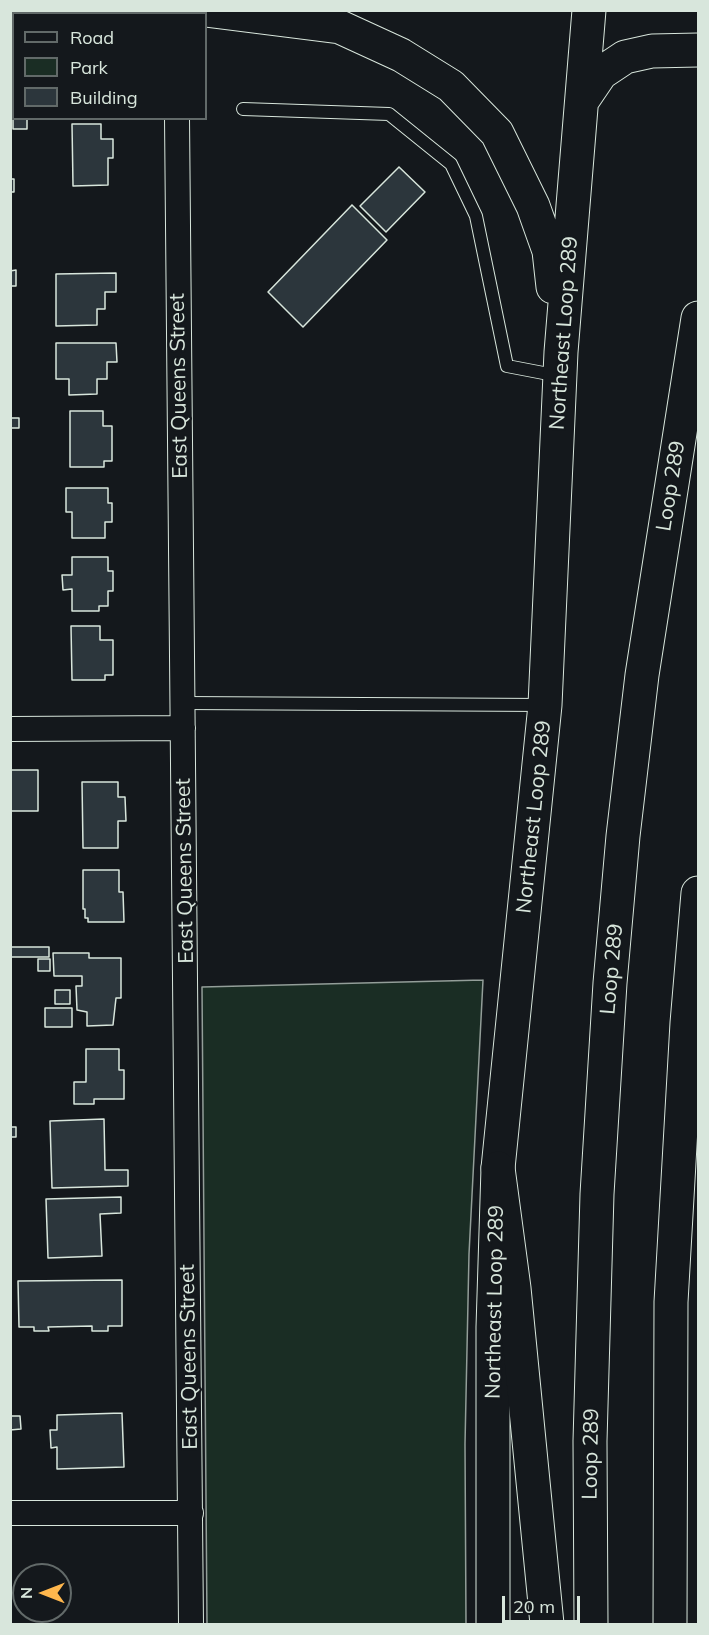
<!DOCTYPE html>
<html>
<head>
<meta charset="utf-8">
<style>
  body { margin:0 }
  #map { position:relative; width:709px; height:1635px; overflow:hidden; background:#14181c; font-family:Mulish,sans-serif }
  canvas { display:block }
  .frame { position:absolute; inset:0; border:12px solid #d8e6dc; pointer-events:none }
  .legend { position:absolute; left:12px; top:12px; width:195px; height:108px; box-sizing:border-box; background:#14181c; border:2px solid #626a69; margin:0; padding:8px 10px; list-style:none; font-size:18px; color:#d8e6dc }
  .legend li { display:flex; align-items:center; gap:12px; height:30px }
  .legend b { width:30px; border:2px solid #626a69 }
  .north { position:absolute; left:12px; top:1563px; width:60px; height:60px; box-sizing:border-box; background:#14181c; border:2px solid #626a69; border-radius:50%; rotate:270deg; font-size:16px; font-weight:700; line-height:24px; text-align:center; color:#d8e6dc }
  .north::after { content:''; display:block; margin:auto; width:21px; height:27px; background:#ffb74d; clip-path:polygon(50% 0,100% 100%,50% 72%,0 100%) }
  .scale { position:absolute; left:502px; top:1596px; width:78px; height:27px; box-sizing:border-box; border:3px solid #d8e6dc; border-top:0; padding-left:8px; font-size:18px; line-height:21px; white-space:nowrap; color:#d8e6dc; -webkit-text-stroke:4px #14181c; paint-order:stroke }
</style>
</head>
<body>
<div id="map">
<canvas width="709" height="1635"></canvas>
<div class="frame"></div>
<ul class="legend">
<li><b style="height:8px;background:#14181c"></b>Road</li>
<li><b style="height:16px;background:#1a2d24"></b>Park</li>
<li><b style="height:16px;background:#2c363c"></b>Building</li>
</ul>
<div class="north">N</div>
<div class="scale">20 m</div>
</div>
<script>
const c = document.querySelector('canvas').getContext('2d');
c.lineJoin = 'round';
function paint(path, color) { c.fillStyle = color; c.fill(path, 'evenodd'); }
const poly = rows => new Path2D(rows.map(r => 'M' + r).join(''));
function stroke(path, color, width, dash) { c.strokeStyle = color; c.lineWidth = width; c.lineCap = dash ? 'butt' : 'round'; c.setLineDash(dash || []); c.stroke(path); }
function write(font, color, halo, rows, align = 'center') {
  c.font = font + ' Mulish,sans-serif'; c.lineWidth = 4.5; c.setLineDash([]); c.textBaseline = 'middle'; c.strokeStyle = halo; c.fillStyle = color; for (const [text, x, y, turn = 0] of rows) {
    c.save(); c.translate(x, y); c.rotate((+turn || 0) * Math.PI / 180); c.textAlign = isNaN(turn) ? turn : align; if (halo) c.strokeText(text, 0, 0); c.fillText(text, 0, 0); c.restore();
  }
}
const green = poly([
  [483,980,469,1254,465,1444,466,1624,207,1624,202,987,483,980]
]);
paint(green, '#1a2d24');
stroke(green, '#939e99', 1.5);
const building = poly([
  [13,118,27,118,27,129,13,129,13,118],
  [72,124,101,124,101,139,113,139,113,158,108,158,108,185,73,186,72,124],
  [399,167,425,192,386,232,360,206,399,167],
  [10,179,14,179,14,192,10,192,10,179],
  [352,205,387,240,303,327,268,292,352,205],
  [16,270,16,286,10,286,10,271,16,270],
  [116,273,116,292,105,292,105,309,97,309,97,325,56,326,56,274,116,273],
  [56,343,116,343,117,362,107,362,107,379,97,379,97,394,69,395,69,379,56,379,56,343],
  [70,411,103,411,103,426,112,426,112,461,104,461,104,467,70,467,70,411],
  [10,418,19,418,19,428,10,428,10,418],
  [66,488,108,488,108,503,112,503,112,522,105,522,105,538,72,538,72,512,66,512,66,488],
  [72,557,108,557,108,571,113,571,113,591,108,591,108,606,99,606,99,611,72,611,72,589,63,590,62,575,72,575,72,557],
  [71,626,100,626,100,640,113,640,113,675,105,675,105,680,72,680,71,626],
  [10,770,38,770,38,811,10,811,10,770],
  [82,782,118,782,118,797,125,797,126,821,118,821,118,848,83,848,82,782],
  [83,870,119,870,119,892,123,892,124,922,88,922,88,918,85,918,85,909,83,909,83,870],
  [10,947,49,947,49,957,10,957,10,947],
  [53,953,89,953,89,958,121,958,121,998,116,998,113,1025,87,1026,87,1012,77,1010,76,986,82,986,82,976,54,976,53,953],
  [38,959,50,959,50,971,38,971,38,959],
  [55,990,70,990,70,1004,55,1004,55,990],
  [45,1008,72,1008,72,1027,45,1027,45,1008],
  [86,1049,119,1049,119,1070,124,1070,124,1099,94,1099,94,1104,74,1104,74,1082,86,1082,86,1049],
  [104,1119,105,1170,128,1170,128,1186,52,1188,50,1121,104,1119],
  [10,1127,16,1127,16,1137,10,1137,10,1127],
  [121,1197,121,1213,100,1214,102,1256,48,1258,46,1199,121,1197],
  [122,1280,122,1326,108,1326,108,1331,92,1331,92,1326,48,1327,49,1331,34,1331,34,1327,19,1327,18,1281,122,1280],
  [122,1413,124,1467,57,1469,57,1447,51,1448,50,1430,57,1430,57,1415,122,1413],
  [10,1416,20,1416,21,1429,10,1430,10,1416]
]);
paint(building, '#2c363c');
stroke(building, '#d8e6dc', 1.5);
const lane = poly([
  [243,109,389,114,451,164,476,216,507,366,559,376],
  [183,703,544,705]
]);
const street = poly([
  [176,10,176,14],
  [177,118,191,1624],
  [10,729,183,728],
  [10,1513,191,1513]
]);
const secondary = poly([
  [205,10,340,27,401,55,451,86,497,133,533,206,549,251,553,287],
  [10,11,28,10],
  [582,101,601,73,625,57,652,51,698,50],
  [493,1624,493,1327,498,1168,545,705,561,352,589,10]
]);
const highway = poly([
  [498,1168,514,1288,547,1624],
  [591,1624,590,1441,597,1194,610,983,623,836,642,675,698,318],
  [670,1624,671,1302,687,1023,698,893]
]);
stroke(lane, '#d8e6dc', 14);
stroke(street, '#d8e6dc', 26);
stroke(secondary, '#d8e6dc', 35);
stroke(highway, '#d8e6dc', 35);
stroke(lane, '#14181c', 12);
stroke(street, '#14181c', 24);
stroke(secondary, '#14181c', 33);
stroke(highway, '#14181c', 33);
write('21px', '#d8e6dc', '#14181c', [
  ["Northeast Loop 289",564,333,-86],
  ["East Queens Street",179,386,-91],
  ["Loop 289",671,486,-81],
  ["Northeast Loop 289",534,817,-84],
  ["East Queens Street",185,871,-91],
  ["Loop 289",612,969,-85],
  ["Northeast Loop 289",495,1302,-89],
  ["East Queens Street",189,1357,-91],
  ["Loop 289",591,1454,-89]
]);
</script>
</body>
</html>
